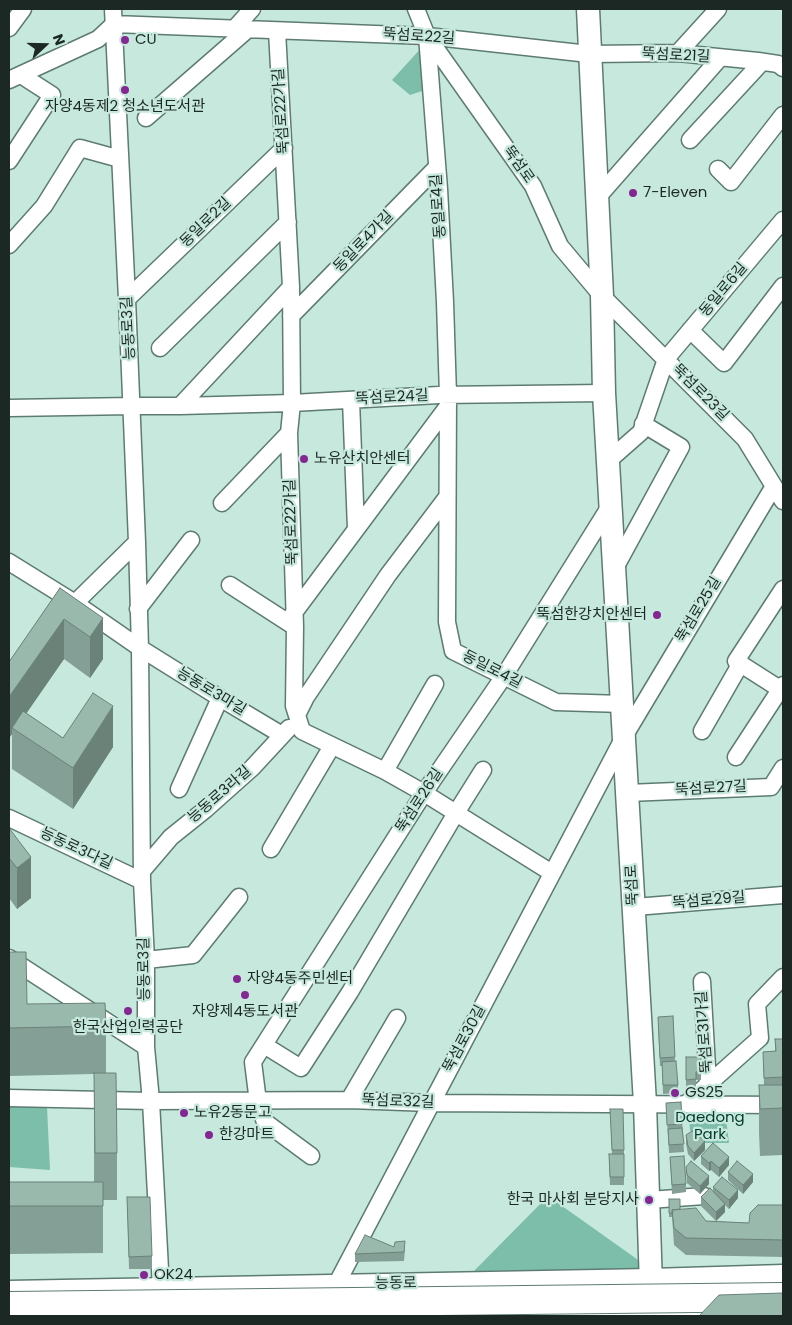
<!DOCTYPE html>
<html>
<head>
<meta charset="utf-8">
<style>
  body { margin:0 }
  #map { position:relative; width:792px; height:1325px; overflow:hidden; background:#c7e9dd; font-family:Poppins,sans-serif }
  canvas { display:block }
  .frame { position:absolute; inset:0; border:10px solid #1b2823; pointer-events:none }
  .north { position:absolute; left:20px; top:20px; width:50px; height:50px; -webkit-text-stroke:4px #c7e9dd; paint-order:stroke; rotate:69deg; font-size:14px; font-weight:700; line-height:20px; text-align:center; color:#1b2823 }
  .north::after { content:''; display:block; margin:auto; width:18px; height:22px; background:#1b2823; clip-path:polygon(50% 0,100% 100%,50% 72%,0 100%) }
</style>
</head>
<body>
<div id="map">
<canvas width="792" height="1325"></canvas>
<div class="frame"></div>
<div class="north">N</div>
</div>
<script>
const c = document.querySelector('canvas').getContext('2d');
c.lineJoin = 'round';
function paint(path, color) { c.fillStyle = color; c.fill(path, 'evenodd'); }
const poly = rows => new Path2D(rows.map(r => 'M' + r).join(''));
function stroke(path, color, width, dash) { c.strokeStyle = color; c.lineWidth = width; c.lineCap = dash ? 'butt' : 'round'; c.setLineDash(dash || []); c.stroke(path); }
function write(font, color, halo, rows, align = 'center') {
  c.font = font + ' Poppins,"Noto Sans KR",sans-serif'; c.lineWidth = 4.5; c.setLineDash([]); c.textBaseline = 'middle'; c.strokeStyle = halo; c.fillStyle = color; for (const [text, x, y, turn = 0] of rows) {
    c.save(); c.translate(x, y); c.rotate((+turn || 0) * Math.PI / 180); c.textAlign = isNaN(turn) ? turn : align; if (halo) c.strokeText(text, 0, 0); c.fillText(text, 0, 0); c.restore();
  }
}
paint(poly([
  [424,45,425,90,410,95,392,80],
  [9,1105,47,1107,50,1170,9,1167],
  [688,1109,725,1110,729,1143,703,1143,690,1130],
  [548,1196,641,1262,641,1269,474,1271]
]), '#7cbea9');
const street = poly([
  [113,9,127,299,137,542,140,648,142,881,146,960,146,1047,151,1101,161,1288],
  [416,9,427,36,439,189,445,302,448,395,447,622,453,651,556,702,623,704],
  [9,28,23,9],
  [234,29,252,9],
  [277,31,291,287,292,403,289,433,295,627,294,706,302,731,385,771,424,793,552,873],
  [427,36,533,186,560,246,602,296,745,439,783,501],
  [678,53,718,9],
  [9,80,98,39,114,24,427,36,589,54,678,53,758,61,778,64,783,68],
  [146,118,247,30],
  [690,140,762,62],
  [9,161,52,95,21,75],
  [718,169,731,182,783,115],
  [597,198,720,58],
  [9,245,44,206,80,148,120,159],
  [127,299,284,148],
  [291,316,437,167],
  [690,330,724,363,783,286],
  [160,348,288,222],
  [351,400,356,529],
  [180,406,291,287],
  [9,408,132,406,180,406,292,403,439,395,604,393],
  [608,461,641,432,666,359,783,220],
  [222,503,289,433],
  [9,562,75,603,140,648,220,698,282,735],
  [614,570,681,447,643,424],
  [230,585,295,627],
  [783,589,736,661,783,691],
  [75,603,137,542],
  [138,609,191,540],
  [293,614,448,406],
  [297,715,306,697,388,575,447,497],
  [702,731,741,663],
  [736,757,783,685],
  [385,771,435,684],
  [179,789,220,698],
  [628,793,771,787,783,768],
  [9,818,142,881],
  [271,849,332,746],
  [142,871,171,837,206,809,252,768,289,728],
  [635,907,783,895],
  [9,958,146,1047],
  [146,960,193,955,239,897],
  [702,981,708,1084],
  [264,1045,301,1068,350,992,456,813,483,770],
  [9,1098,151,1101,349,1100,431,1103,783,1105],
  [349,1100,397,1018],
  [686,1104,760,1038,757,1004,783,977],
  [311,1156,265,1122,258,1102,253,1062,424,793,504,676,610,506],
  [649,1200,704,1196],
  [336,1285,625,735,774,486]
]);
const secondary = poly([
  [588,9,602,296,604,393,645,1104,652,1316],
  [9,1292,651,1280,783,1276],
  [328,1315,410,1316],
  [481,1316,783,1313]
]);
stroke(street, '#5d7b71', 19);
stroke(secondary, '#5d7b71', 25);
stroke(street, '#fff', 16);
stroke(secondary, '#fff', 22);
stroke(poly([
  [9,1300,783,1290],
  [9,1309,728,1299]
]), '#5b7068', 4, [6, 6]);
const highwayBridge = poly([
  [9,1306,783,1297]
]);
stroke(highwayBridge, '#5d7b71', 30, []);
stroke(highwayBridge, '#fff', 28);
paint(poly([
  [60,588,103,618,103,659,90,678,64,659,26,713,63,738,113,747,73,809,12,769,12,734,9,738,9,662],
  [9,828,31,898,17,909,9,898],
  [9,952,27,1004,106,1026,106,1073,117,1153,117,1200,103,1200,103,1253,9,1254,9,1182,94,1182,94,1074,9,1076],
  [673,1016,675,1061,678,1085,678,1093,663,1094,662,1066,660,1066,658,1025],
  [775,1039,783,1039,783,1155,760,1156,759,1133,759,1085,764,1085,763,1052,775,1051],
  [686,1057,701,1057,701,1080,696,1080,696,1088,686,1088],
  [681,1102,684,1152,669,1153,666,1103],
  [610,1109,624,1150,624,1185,610,1185,609,1154,612,1154],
  [686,1135,705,1150,694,1161,688,1154,686,1144],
  [701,1156,729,1165,719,1177,711,1170,709,1171,701,1164],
  [670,1157,686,1184,686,1192,672,1194],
  [686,1167,709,1184,700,1194,687,1183],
  [728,1172,753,1182,743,1194,728,1180],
  [713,1187,738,1198,729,1209,725,1205,725,1212,716,1221,701,1206,701,1197,713,1192],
  [127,1197,152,1256,152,1269,129,1269],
  [669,1199,680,1209,706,1221,749,1223,783,1205,783,1257,686,1255,674,1245,672,1217,669,1217],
  [394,1247,405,1249,404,1261,355,1262,355,1254]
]), '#849f95');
paint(poly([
  [103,618,103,659,90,678,90,637],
  [64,619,64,659,15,730,12,728,12,734,9,738,9,697],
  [113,706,113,747,73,809,73,768],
  [31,857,31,898,17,909,17,868],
  [705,1141,705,1150,694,1161,694,1153],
  [729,1157,729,1165,719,1177,719,1168],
  [711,1161,711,1170,709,1171,709,1163],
  [753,1174,753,1182,743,1194,743,1185],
  [709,1176,709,1184,700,1194,700,1186],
  [738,1190,738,1198,729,1209,729,1200],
  [725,1204,725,1212,716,1221,716,1212]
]), '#6b8279');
const building = poly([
  [60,588,103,618,90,637,64,619,9,697,9,662,60,588],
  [93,693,113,706,73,768,12,728,23,711,63,738,93,693],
  [9,828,31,857,17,868,9,858,9,828],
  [9,952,26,952,27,1004,105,1003,106,1026,9,1028,9,952],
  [673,1016,675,1057,660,1058,658,1017,673,1016],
  [775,1039,783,1039,783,1077,764,1078,763,1052,776,1051,775,1039],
  [686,1057,701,1057,701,1071,696,1072,696,1079,686,1080,686,1057],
  [676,1061,678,1085,663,1085,662,1062,676,1061],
  [94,1073,116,1073,117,1153,95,1153,94,1073],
  [759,1085,783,1085,783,1108,760,1109,759,1085],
  [681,1102,682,1124,667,1125,666,1103,681,1102],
  [610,1109,623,1109,624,1150,612,1150,610,1109],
  [682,1128,684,1144,669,1145,668,1129,682,1128],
  [692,1131,705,1141,694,1153,688,1146,686,1135,692,1131],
  [713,1143,729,1157,719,1168,711,1161,709,1163,701,1156,713,1143],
  [609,1154,624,1154,624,1177,610,1177,609,1154],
  [684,1156,686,1184,672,1185,670,1157,684,1156],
  [691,1161,709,1176,700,1186,687,1175,686,1167,691,1161],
  [737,1161,753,1174,743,1185,728,1172,737,1161],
  [722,1177,738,1190,729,1200,713,1187,722,1177],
  [9,1182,103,1182,103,1206,9,1206,9,1182],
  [710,1188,725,1204,716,1212,701,1197,710,1188],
  [127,1197,150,1197,152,1256,129,1257,127,1197],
  [669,1199,680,1199,680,1209,672,1210,673,1213,669,1213,669,1199],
  [758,1205,783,1205,783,1240,686,1238,674,1228,672,1210,696,1208,706,1221,749,1223,750,1213,758,1205],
  [365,1235,394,1247,395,1242,405,1241,404,1252,355,1254,365,1235],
  [783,1293,783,1316,699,1316,719,1295,783,1293]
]);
paint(building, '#99b9ad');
stroke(building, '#6b8279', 1);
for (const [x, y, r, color] of [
  [125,40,5,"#842792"],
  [125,90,5,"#842792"],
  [633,193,5,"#842792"],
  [304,459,5,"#842792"],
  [657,615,5,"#842792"],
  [237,979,5,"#842792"],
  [245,995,5,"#842792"],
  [128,1011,5,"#842792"],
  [675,1093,5,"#842792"],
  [184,1113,5,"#842792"],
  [209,1135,5,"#842792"],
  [649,1200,5,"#842792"],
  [144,1275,5,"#842792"]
]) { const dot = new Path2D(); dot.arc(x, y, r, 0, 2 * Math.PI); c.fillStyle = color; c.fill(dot); stroke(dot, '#c7e9dd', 2); }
write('15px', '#1b2823', '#c7e9dd', [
  ["뚝섬로22길",419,37,4],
  ["뚝섬로21길",676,56,3],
  ["뚝섬로22가길",282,111,-94],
  ["뚝섬로",518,165,55],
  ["동일로4길",439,206,-94],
  ["동일로2길",206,223,-44],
  ["동일로4가길",364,242,-46],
  ["동일로6길",724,290,-50],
  ["능동로3길",129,328,-93],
  ["뚝섬로23길",700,393,45],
  ["뚝섬로24길",392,398,-3],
  ["뚝섬로22가길",292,522,-92],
  ["뚝섬로25길",699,610,-59],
  ["동일로4길",492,670,27],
  ["능동로3마길",211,692,31],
  ["뚝섬로27길",711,789,-3],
  ["능동로3라길",220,795,-41],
  ["뚝섬로26길",420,801,-57],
  ["능동로3다길",76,849,25],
  ["뚝섬로",633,885,-93],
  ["뚝섬로29길",709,901,-5],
  ["능동로3길",145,969,-91],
  ["뚝섬로31가길",705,1032,-94],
  ["뚝섬로30길",465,1039,-62],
  ["뚝섬로32길",398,1102,2],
  ["능동로",396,1284,-1]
]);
write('15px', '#1b2823', '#c7e9dd', [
  ["CU",135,40],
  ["자양4동제2 청소년도서관",125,107,"center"],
  ["7-Eleven",643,193],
  ["노유산치안센터",314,459],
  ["뚝섬한강치안센터",647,615,"right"],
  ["자양4동주민센터",247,979],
  ["자양제4동도서관",245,1012,"center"],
  ["한국산업인력공단",128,1028,"center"],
  ["GS25",685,1093],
  ["노유2동문고",194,1113],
  ["한강마트",219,1135],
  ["한국 마사회 분당지사",639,1200,"right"],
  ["OK24",154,1275]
], 'left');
write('15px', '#00382b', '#c7e9dd', [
  ["Daedong",710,1118],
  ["Park",710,1135]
]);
</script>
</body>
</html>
